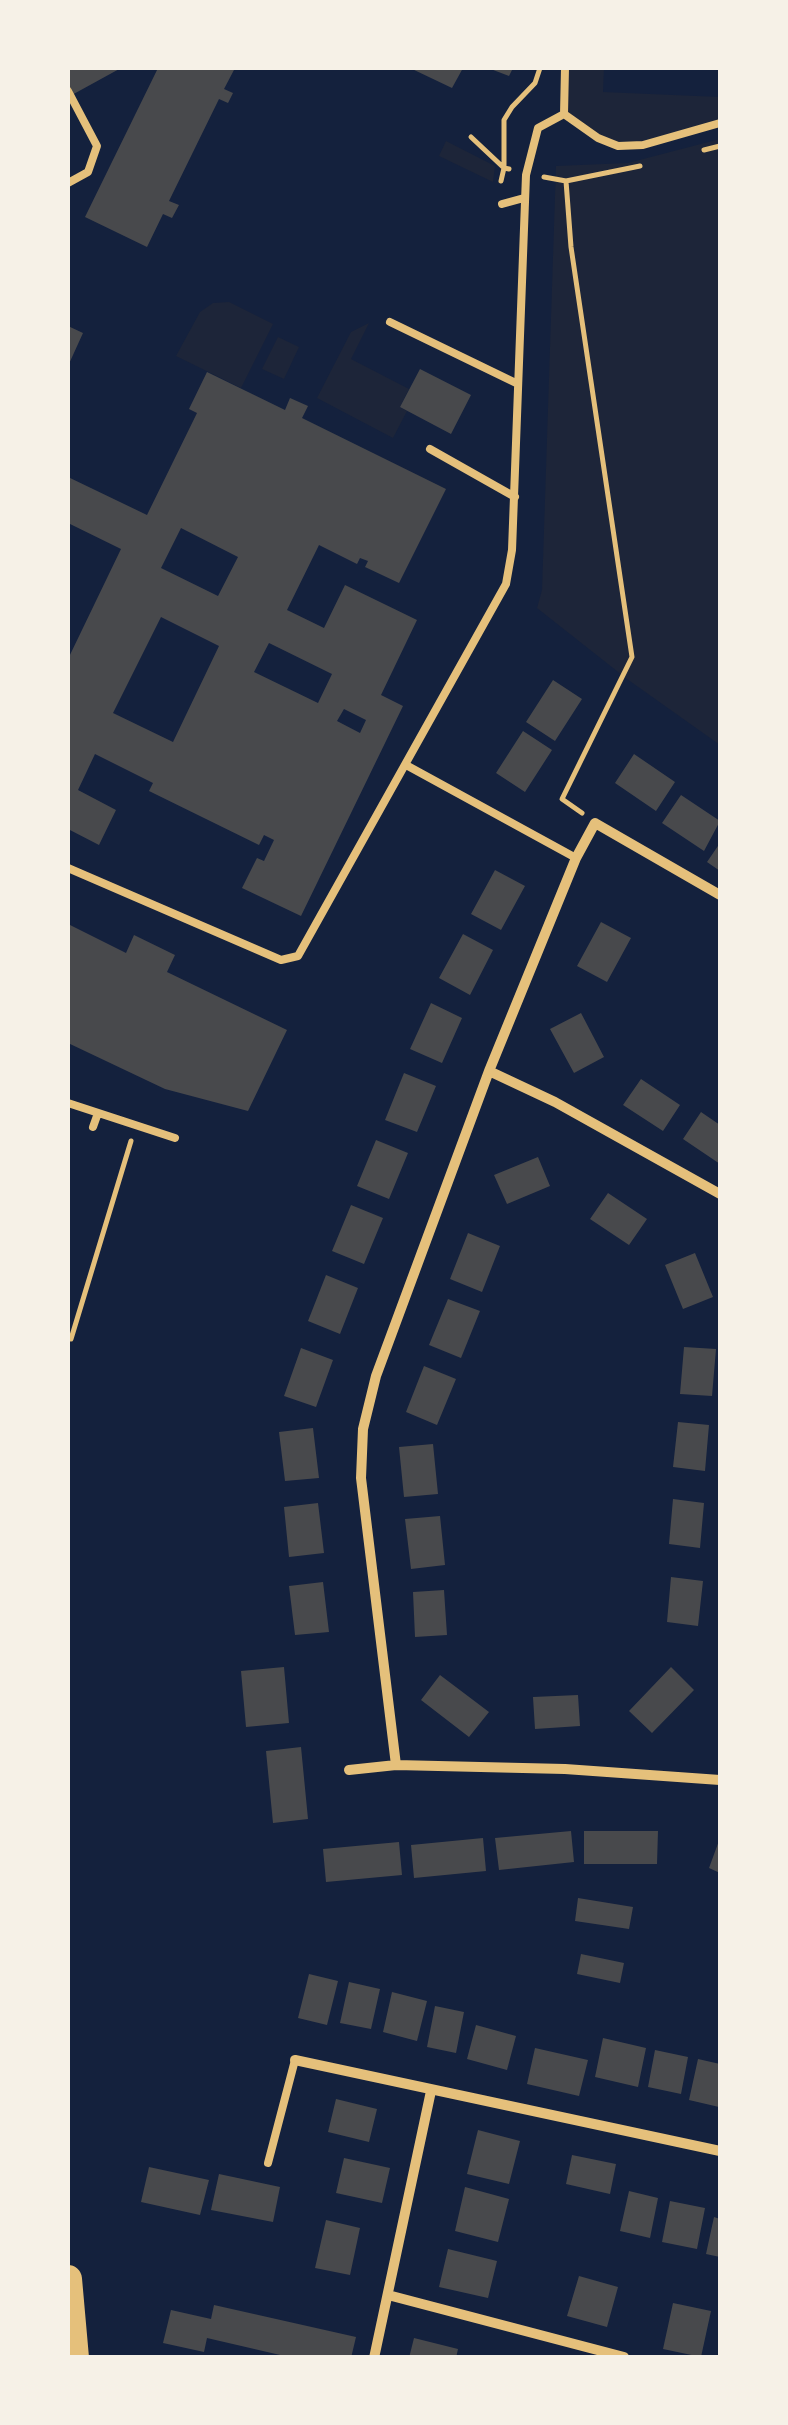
<!DOCTYPE html>
<html>
<head>
<meta charset="utf-8">
<style>
  body { margin:0 }
  #map { position:relative; width:788px; height:2425px; overflow:hidden; background:#14213d; font-family:Signika,sans-serif }
  canvas { display:block }
  .frame { position:absolute; inset:0; border:70px solid #f6f1e7; pointer-events:none }
</style>
</head>
<body>
<div id="map">
<canvas width="788" height="2425"></canvas>
<div class="frame"></div>
</div>
<script>
const c = document.querySelector('canvas').getContext('2d');
c.lineJoin = 'round';
function paint(path, color) { c.fillStyle = color; c.fill(path, 'evenodd'); }
const poly = rows => new Path2D(rows.map(r => 'M' + r).join(''));
function stroke(path, color, width, dash) { c.strokeStyle = color; c.lineWidth = width; c.lineCap = dash ? 'butt' : 'round'; c.setLineDash(dash || []); c.stroke(path); }
paint(poly([
  [565,68,604,68,603,92,720,97,720,123,643,145,618,146,564,115],
  [720,139,720,745,627,679,537,608,542,590,556,166,628,163],
  [446,141,495,166,493,182,439,156],
  [229,302,273,324,241,388,176,356,200,312,213,303],
  [369,323,351,359,409,389,400,407,407,411,393,438,317,398,351,332],
  [278,337,299,347,284,379,262,369]
]), '#1d2539');
paint(poly([
  [68,68,121,68,70,96],
  [158,68,235,68,224,89,233,93,228,103,219,99,169,201,179,205,172,218,163,214,147,247,85,217],
  [410,68,463,68,452,88],
  [488,68,513,68,509,76],
  [68,326,83,333,68,366],
  [420,369,471,395,451,434,400,407],
  [207,372,285,410,290,398,308,406,302,418,446,489,399,583,365,567,368,561,360,558,357,564,319,545,287,610,324,628,345,585,417,620,381,695,403,706,301,916,242,888,257,858,264,861,274,840,264,835,259,845,149,791,153,783,95,754,78,790,116,810,99,845,68,829,68,659,121,549,68,523,68,477,147,515,197,413,189,409],
  [181,528,238,557,218,596,161,568],
  [161,617,219,646,173,742,113,713],
  [269,643,332,674,318,703,254,672],
  [344,709,366,720,360,733,337,721],
  [553,680,582,699,555,741,526,722],
  [523,731,552,750,525,792,496,773],
  [634,754,675,782,656,811,615,783],
  [681,795,720,821,704,851,662,823],
  [720,843,720,871,707,862],
  [495,870,525,886,501,930,471,914],
  [601,922,631,938,607,982,577,966],
  [68,924,126,953,134,935,175,955,167,972,287,1030,248,1111,165,1089,68,1043],
  [463,934,493,950,470,995,439,978],
  [431,1003,462,1018,442,1063,410,1049],
  [581,1013,604,1057,574,1073,550,1029],
  [404,1073,436,1086,417,1132,385,1120],
  [641,1079,680,1105,663,1131,623,1105],
  [701,1112,720,1125,720,1164,683,1139],
  [376,1140,408,1153,389,1199,357,1186],
  [538,1157,550,1186,507,1204,494,1175],
  [608,1193,647,1219,629,1245,590,1219],
  [351,1205,383,1218,364,1264,332,1251],
  [468,1233,500,1246,482,1292,450,1279],
  [695,1253,713,1297,683,1309,665,1265],
  [326,1275,358,1288,340,1334,308,1321],
  [448,1299,480,1311,461,1358,429,1345],
  [684,1347,716,1349,712,1396,680,1394],
  [301,1348,333,1360,316,1407,284,1396],
  [424,1366,456,1379,437,1425,406,1412],
  [678,1422,709,1425,705,1471,673,1467],
  [313,1428,319,1478,285,1481,279,1432],
  [433,1444,438,1494,404,1497,399,1447],
  [673,1499,704,1503,700,1548,669,1544],
  [318,1503,324,1553,289,1557,284,1507],
  [440,1516,445,1565,411,1569,405,1519],
  [671,1577,703,1581,698,1626,667,1622],
  [323,1582,329,1632,295,1635,289,1586],
  [444,1590,447,1635,415,1637,413,1592],
  [284,1667,289,1723,246,1727,241,1671],
  [671,1667,694,1690,652,1733,629,1711],
  [440,1675,489,1712,469,1737,421,1700],
  [578,1695,580,1726,535,1729,533,1697],
  [301,1747,308,1819,273,1823,266,1751],
  [571,1831,574,1862,499,1870,495,1838],
  [584,1831,658,1831,657,1864,584,1864],
  [483,1838,486,1871,414,1878,411,1845],
  [720,1838,720,1873,709,1868],
  [399,1842,402,1875,326,1882,323,1849],
  [578,1898,633,1907,629,1929,575,1921],
  [581,1954,624,1963,620,1983,577,1974],
  [309,1974,338,1981,327,2025,298,2018],
  [349,1982,380,1989,371,2029,340,2023],
  [392,1992,427,2001,417,2041,383,2032],
  [435,2006,464,2012,456,2053,427,2047],
  [476,2025,516,2036,507,2070,467,2059],
  [603,2038,646,2048,638,2087,595,2077],
  [535,2048,588,2060,579,2096,527,2084],
  [655,2050,688,2057,681,2094,648,2087],
  [698,2059,720,2064,719,2107,689,2100],
  [336,2099,377,2109,369,2142,328,2132],
  [478,2130,520,2141,509,2184,467,2174],
  [572,2155,616,2164,610,2194,566,2184],
  [344,2158,390,2168,382,2203,336,2193],
  [149,2167,209,2180,200,2215,141,2202],
  [219,2174,280,2187,273,2222,211,2210],
  [465,2187,509,2199,498,2242,455,2231],
  [629,2191,658,2198,650,2238,620,2231],
  [670,2201,705,2208,697,2249,662,2242],
  [714,2217,720,2219,720,2257,706,2254],
  [326,2220,360,2228,350,2275,315,2268],
  [448,2249,497,2261,488,2298,439,2287],
  [579,2276,618,2287,607,2327,567,2316],
  [673,2303,711,2311,701,2357,663,2349],
  [214,2305,356,2337,351,2358,293,2358,207,2338,204,2352,163,2343,171,2310,211,2319],
  [414,2338,458,2349,456,2358,409,2358]
]), '#48494c');
stroke(poly([
  [471,137,504,168,501,181],
  [704,150,720,146],
  [509,169,504,168,504,120,512,107,535,83,540,68],
  [544,177,566,181],
  [582,813,562,799,632,657,571,247,566,181,640,166],
  [71,1339,131,1141]
]), '#e5c07b', 5);
stroke(poly([
  [68,91,97,146,88,172,68,183],
  [564,114,598,138,618,146,643,145,720,123],
  [564,114,565,68],
  [502,204,524,198],
  [390,322,518,384],
  [430,449,515,497],
  [406,765,576,858],
  [68,868,281,960,298,956,506,584,512,550,526,175,538,128,564,114],
  [68,1103,175,1138],
  [93,1127,98,1113],
  [268,2163,295,2060]
]), '#e5c07b', 8);
stroke(poly([
  [489,1071,555,1102,720,1194],
  [396,1765,361,1478,363,1429,376,1376,489,1071,576,858,595,823,720,895],
  [349,1770,396,1765,565,1769,720,1780],
  [295,2060,720,2151],
  [388,2295,624,2357],
  [374,2358,431,2091]
]), '#e5c07b', 10);
stroke(poly([
  [68,2279,75,2358]
]), '#e5c07b', 28);
</script>
</body>
</html>
